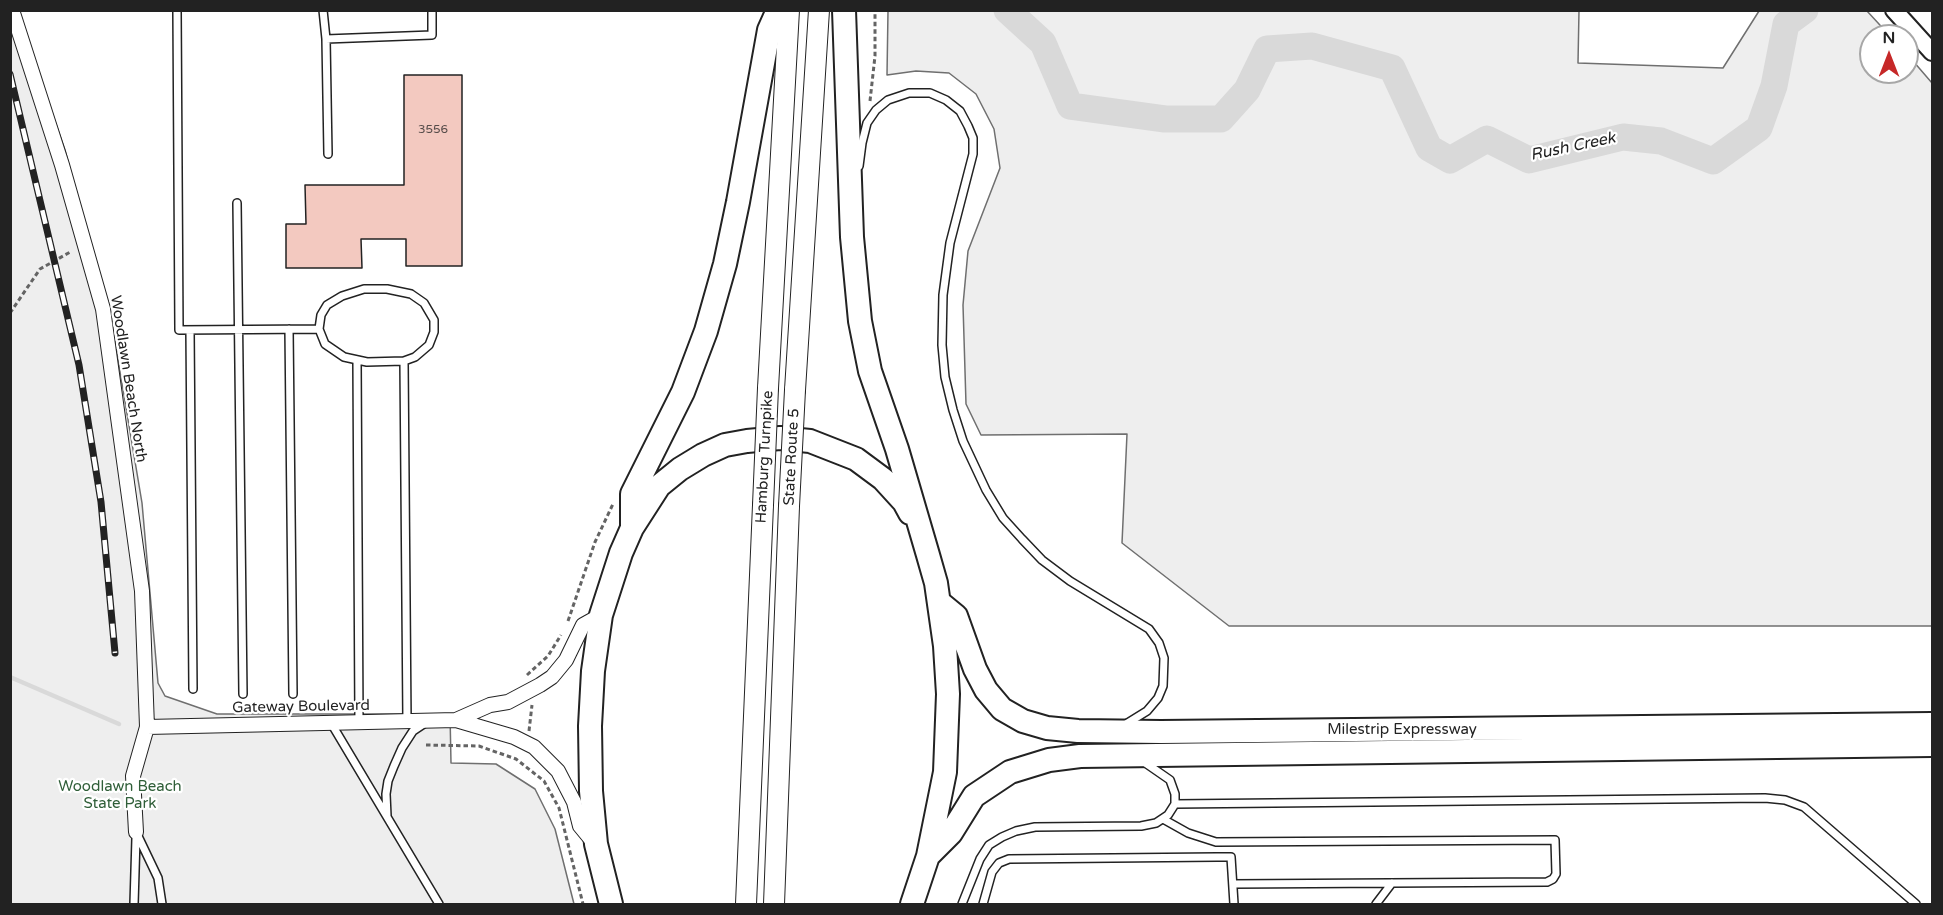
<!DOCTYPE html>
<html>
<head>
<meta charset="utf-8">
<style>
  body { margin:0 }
  #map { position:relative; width:1943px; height:915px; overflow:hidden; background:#fff; font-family:"Varela Round",sans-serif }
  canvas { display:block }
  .frame { position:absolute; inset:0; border:12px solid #222; pointer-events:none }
  .north { position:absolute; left:1859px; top:24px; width:60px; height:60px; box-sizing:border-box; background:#fff; border:2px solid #a7a7a7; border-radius:50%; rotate:0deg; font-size:16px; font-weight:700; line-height:24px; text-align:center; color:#222 }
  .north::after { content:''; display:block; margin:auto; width:21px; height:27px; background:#c62828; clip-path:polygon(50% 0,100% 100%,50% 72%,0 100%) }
</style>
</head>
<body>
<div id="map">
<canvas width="1943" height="915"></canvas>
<div class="frame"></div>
<div class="north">N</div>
</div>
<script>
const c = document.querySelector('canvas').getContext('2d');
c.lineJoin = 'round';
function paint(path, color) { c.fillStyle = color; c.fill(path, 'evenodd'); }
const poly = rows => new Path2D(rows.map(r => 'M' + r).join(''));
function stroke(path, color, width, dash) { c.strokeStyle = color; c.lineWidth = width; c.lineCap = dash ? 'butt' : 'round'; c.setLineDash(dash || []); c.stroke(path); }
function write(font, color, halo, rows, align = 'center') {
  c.font = font + ' "Varela Round",sans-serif'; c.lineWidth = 4.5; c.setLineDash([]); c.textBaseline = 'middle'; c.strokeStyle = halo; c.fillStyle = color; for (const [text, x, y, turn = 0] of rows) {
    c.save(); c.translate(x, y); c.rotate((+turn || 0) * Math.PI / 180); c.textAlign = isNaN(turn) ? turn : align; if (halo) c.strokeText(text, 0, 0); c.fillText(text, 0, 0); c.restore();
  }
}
const green = poly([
  [16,10,65,150,115,342,142,503,158,683,165,696,217,714,450,714,451,763,496,764,535,789,555,829,574,904,11,904,10,11,16,10],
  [888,11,1579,11,1578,63,1723,68,1759,11,1867,11,1890,36,1871,36,1871,72,1907,72,1907,54,1932,83,1932,626,1229,626,1122,543,1127,434,981,435,966,404,963,305,968,251,1000,168,994,129,976,94,949,73,916,71,887,75,888,11]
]);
paint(green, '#eee');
stroke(green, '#6f6f6f', 1.5);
stroke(poly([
  [10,677,119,724]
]), '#d9d9d9', 4.5);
stroke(poly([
  [1007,10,1043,43,1070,106,1165,119,1221,119,1247,90,1267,49,1312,46,1392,68,1429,148,1450,160,1487,139,1529,160,1623,137,1661,141,1713,161,1759,128,1774,86,1786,24,1805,10]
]), '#d9d9d9', 27);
const building = poly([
  [404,75,462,75,462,266,406,266,406,239,361,239,362,268,286,268,286,224,306,224,305,185,404,185,404,75]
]);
paint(building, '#f3c9c0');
stroke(building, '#222', 1.5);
const service = poly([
  [177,10,179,330,319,329],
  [323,10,326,39],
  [328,154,326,39,432,35,432,10],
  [859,166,862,143,867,123,876,110,888,100,909,93,930,93,946,100,960,111,968,126,973,138,973,154,950,243,943,295,942,345,945,377,953,410,963,441,986,490,1003,518,1022,539,1042,560,1070,581,1149,629,1159,643,1164,658,1163,686,1158,698,1147,711,1126,724],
  [237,203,243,694],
  [289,329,293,694],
  [190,330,193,689],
  [357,360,359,722],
  [404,361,367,362,344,357,325,344,319,329,321,315,327,305,342,296,364,289,387,289,411,294,424,303,434,320,434,332,429,345,415,357,404,361,407,722],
  [331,723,439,904],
  [1175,804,1765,798,1785,800,1804,807,1916,904],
  [387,816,386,794,388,781,394,766,402,748,413,731,425,723],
  [1163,819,1188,833,1216,842,1555,840,1556,874,1553,879,1547,882,1233,884],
  [136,832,158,878,162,904],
  [134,904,136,838],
  [962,904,980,859,989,845,1002,837,1016,831,1035,827,1141,826,1156,823,1168,815,1175,804,1175,794,1170,780,1144,762],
  [983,904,992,872,999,863,1009,859,1217,857,1231,857,1234,904],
  [1376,904,1392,883]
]);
const minor = poly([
  [12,10,62,165,103,309,142,591,147,727,133,776,136,832],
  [456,720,490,705,508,702,540,685,552,677,566,660,583,625,601,615],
  [147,727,456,720,514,737,534,747,558,771,574,802,580,826,594,843]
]);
const tertiary = poly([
  [1894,10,1932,52]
]);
const secondary = poly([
  [768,388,789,10],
  [795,390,819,10],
  [746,904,763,505],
  [774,904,789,506]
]);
const trunk = poly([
  [844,10,852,237,860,321,870,371,897,449,928,555,936,583,945,646,948,694,945,772,928,856,912,904],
  [632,528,632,494,683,392,706,331,725,264,738,202,769,30,778,10],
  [939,602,956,616,975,669,986,690,1002,709,1023,721,1047,728,1078,731,1161,732,1932,724],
  [928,856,951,833,974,796,1010,772,1049,760,1080,756,1932,745],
  [611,904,596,844,591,791,590,726,593,671,601,615,621,553,632,528,659,486,680,469,703,455,725,445,747,441,780,438,810,441,856,459,883,479,904,502,910,513]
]);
stroke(service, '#222', 10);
stroke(minor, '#222', 16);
stroke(tertiary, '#222', 20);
stroke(secondary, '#222', 22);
stroke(trunk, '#222', 26);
stroke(poly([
  [870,101,875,56,875,10],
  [10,313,40,269,72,251],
  [568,621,595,542,613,504],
  [527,675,548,656,561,635],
  [529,731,532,705],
  [426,745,479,746,516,759,544,781,559,808,583,904]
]), '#646464', 3, [4.5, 3]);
stroke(service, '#fff', 7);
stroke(minor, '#fff', 14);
stroke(tertiary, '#fff', 16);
stroke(secondary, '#fff', 20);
stroke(trunk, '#fff', 22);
const rail = poly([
  [10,74,79,365,101,502,115,653]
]);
stroke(rail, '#222', 7);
stroke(rail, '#fff', 4.5, [14]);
const secondaryBridge = poly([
  [763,505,768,388],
  [789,506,795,390]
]);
stroke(secondaryBridge, '#222', 22, []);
stroke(secondaryBridge, '#fff', 20);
write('12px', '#564c4a', null, [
  ["3556",433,130]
]);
write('15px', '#222', '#fff', [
  ["Woodlawn Beach North",128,379,81],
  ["Hamburg Turnpike",765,457,-87],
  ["State Route 5",792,457,-87],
  ["Gateway Boulevard",301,707,-1],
  ["Milestrip Expressway",1402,730]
]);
write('15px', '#2f5e38', '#fff', [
  ["Woodlawn Beach",120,787],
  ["State Park",120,804]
]);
write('italic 16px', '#222', '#fff', [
  ["Rush Creek",1573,147,-12]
]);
</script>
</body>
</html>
